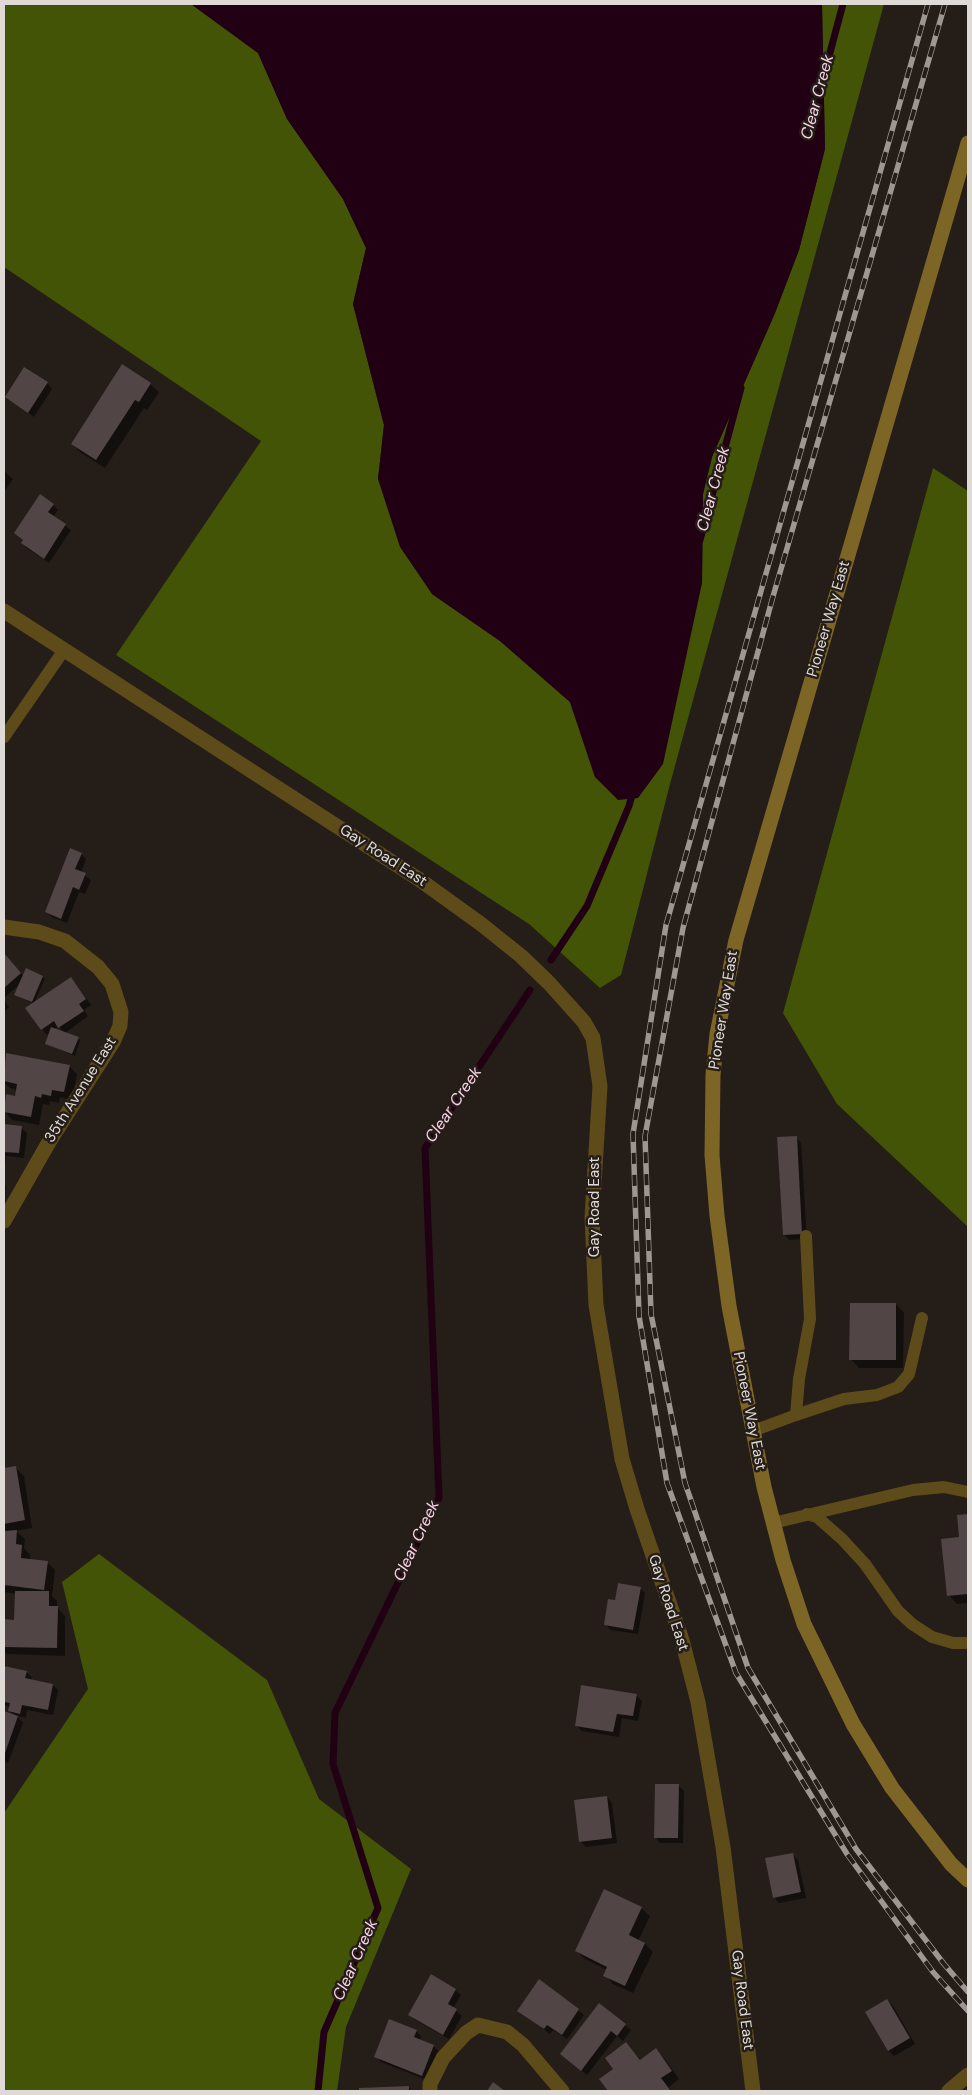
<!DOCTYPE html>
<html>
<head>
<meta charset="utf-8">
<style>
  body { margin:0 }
  #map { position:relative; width:972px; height:2095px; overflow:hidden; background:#251d18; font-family:"DM Sans",sans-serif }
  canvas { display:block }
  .frame { position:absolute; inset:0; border:5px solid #e0dad6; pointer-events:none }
</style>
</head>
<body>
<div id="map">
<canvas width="972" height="2095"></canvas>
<div class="frame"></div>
</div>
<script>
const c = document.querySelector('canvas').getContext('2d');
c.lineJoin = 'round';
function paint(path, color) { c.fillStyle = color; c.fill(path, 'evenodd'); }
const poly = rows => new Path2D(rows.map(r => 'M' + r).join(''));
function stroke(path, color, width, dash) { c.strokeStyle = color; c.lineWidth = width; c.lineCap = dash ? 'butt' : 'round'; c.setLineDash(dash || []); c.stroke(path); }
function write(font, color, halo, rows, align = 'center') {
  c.font = font + ' "DM Sans",sans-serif'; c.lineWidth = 5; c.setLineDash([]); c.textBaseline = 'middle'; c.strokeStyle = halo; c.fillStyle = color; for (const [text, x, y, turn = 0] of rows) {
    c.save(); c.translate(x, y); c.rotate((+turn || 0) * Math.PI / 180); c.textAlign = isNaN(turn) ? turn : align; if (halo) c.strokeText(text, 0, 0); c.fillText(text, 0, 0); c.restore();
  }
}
paint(poly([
  [4,4,191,4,258,53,287,119,343,199,366,248,353,304,384,425,378,479,432,594,500,641,570,702,595,777,702,583,703,494,712,457,775,313,799,250,825,149,822,4,884,4,670,784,621,975,600,988,529,924,116,655,261,441,4,267],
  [933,468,968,491,968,1227,837,1104,783,1013],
  [99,1554,267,1680,319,1799,411,1869,346,2027,337,2091,4,2091,4,1813,88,1689,62,1582]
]), '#435406');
paint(poly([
  [191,4,822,4,825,149,799,250,775,313,712,457,703,494,702,583,663,764,638,798,618,800,595,777,570,702,500,641,432,594,400,547,378,479,384,425,353,304,366,248,343,199,287,119,258,53]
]), '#220014');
paint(poly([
  [123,366,150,384,159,392,147,410,144,408,105,468,80,452,72,443],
  [47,383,52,389,34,417,7,397],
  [4,471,13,479,4,492],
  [53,505,58,510,53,517,71,530,49,563,28,549,22,543,24,541,15,533],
  [81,854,86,859,81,873,91,880,85,894,79,892,67,923,52,917,47,912],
  [4,954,23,976,42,977,45,979,34,1003,71,978,76,984,91,1005,84,1010,88,1016,65,1033,59,1027,55,1029,80,1040,75,1056,46,1044,50,1032,47,1035,42,1029,34,1004,16,995,20,984,4,998],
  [4,1000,9,1007,4,1012],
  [7,1054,69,1066,77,1074,72,1100,60,1097,59,1103,50,1101,49,1105,43,1104,39,1125,12,1120,4,1110,7,1096,16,1098,17,1090,10,1088,4,1082],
  [4,1126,21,1128,27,1133,24,1158,6,1156,5,1164,4,1164],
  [796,1137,801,1143,807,1239,789,1240,784,1234],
  [4,1184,6,1186,4,1218],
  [896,1304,904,1313,903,1368,859,1368,851,1359],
  [15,1467,24,1476,32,1528,16,1531,25,1539,24,1548,30,1555,30,1560,47,1562,55,1570,52,1596,57,1601,57,1607,65,1616,65,1656,7,1654,4,1651,4,1621,15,1621,16,1594,4,1592,4,1469],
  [968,1515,968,1603,957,1604,949,1595,961,1538,958,1516],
  [640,1588,645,1593,638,1634,611,1630,605,1624,616,1602],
  [4,1667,26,1672,32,1677,31,1680,53,1685,58,1690,53,1715,27,1710,26,1718,17,1716,23,1723,8,1763,4,1761,4,1712,15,1716,9,1710,10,1707,4,1705],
  [636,1695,642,1701,638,1721,622,1718,619,1737,582,1731,576,1725],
  [678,1785,684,1791,683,1843,660,1843,655,1837],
  [607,1797,612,1803,617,1843,586,1847,580,1841],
  [792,1854,798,1860,806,1898,779,1903,774,1897],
  [641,1908,650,1916,638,1941,645,1944,653,1952,633,1993,613,1984,605,1975,607,1970,585,1959,576,1951],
  [539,1981,584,2015,567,2039,553,2030,550,2034,519,2011],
  [455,1990,461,1995,453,2008,462,2016,449,2039,415,2020,409,2014],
  [887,2001,893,2006,915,2044,894,2056,889,2051,867,2012],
  [599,2005,631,2030,623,2041,617,2036,587,2075,561,2054],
  [416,2031,421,2036,420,2040,433,2046,438,2051,427,2080,381,2062,376,2056],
  [626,2043,641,2060,655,2050,664,2058,679,2079,669,2087,672,2091,609,2091,600,2080,615,2069],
  [409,2087,412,2091,360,2091,360,2089]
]), '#0007');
stroke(poly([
  [821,86,843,4],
  [700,540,741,388],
  [551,960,587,906,629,806,633,792],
  [318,2091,324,2032,378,1908,333,1764,335,1713,439,1498,425,1148,530,990]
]), '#220014', 7);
paint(poly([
  [122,364,151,383,139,402,135,400,96,460,71,444],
  [24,367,48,382,28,413,5,397],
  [40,494,54,504,48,512,66,524,44,559,21,543,23,540,14,533],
  [70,848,82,853,75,869,86,873,79,890,73,887,61,919,45,912],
  [4,953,21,973,4,988],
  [26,968,43,976,32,1002,14,995],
  [71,977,86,999,79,1004,84,1011,58,1028,54,1021,41,1030,25,1008],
  [51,1027,79,1037,72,1054,45,1044],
  [6,1053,70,1065,64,1092,52,1090,51,1096,42,1094,41,1098,35,1096,31,1117,4,1112,6,1094,15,1096,17,1084,4,1081],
  [4,1124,22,1126,19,1153,4,1152],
  [797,1136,802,1234,783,1235,777,1137],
  [850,1303,896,1303,896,1360,849,1360],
  [16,1466,25,1520,4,1524,4,1468],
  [968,1514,968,1594,947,1596,941,1539,959,1537,957,1515],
  [17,1530,16,1544,22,1545,21,1558,48,1561,44,1590,4,1585,4,1531],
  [618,1583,641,1587,633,1630,604,1625,608,1599,615,1600],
  [15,1591,49,1591,49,1606,58,1606,57,1648,4,1647,4,1619,14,1620],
  [4,1666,27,1671,25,1678,53,1684,48,1710,22,1705,20,1714,8,1711,10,1703,4,1702],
  [581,1685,637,1694,633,1716,617,1714,613,1732,575,1726],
  [4,1711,18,1716,4,1756],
  [655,1784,679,1784,678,1838,654,1838],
  [607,1796,612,1838,579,1842,574,1800],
  [793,1853,801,1892,773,1898,765,1858],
  [604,1889,642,1907,629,1935,645,1943,625,1986,603,1976,607,1967,575,1951],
  [431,1974,456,1989,448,2004,457,2009,443,2035,408,2015],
  [539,1979,579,2009,562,2035,547,2025,544,2029,517,2011],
  [887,1999,910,2038,888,2051,865,2012],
  [599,2003,626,2024,617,2036,611,2031,581,2071,560,2054],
  [389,2019,417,2030,414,2037,434,2045,422,2076,374,2057],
  [626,2042,640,2060,656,2048,672,2071,661,2078,671,2091,608,2091,599,2079,613,2069,605,2058],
  [493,2082,505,2091,487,2091],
  [409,2086,409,2091,359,2091,359,2088]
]), '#514545');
stroke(poly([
  [4,737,64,650],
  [796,1415,844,1399,877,1395,898,1387,909,1374,922,1318],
  [753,1431,796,1415,799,1379,810,1319,806,1236],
  [807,1514,817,1517,842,1539,865,1564,898,1611,912,1624,932,1637,953,1643,968,1643],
  [773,1523,913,1490,944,1487,968,1492]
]), '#5e4b1a', 12);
stroke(poly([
  [4,611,420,880,481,924,521,956,549,983,584,1022,593,1038,600,1086,592,1217,596,1305,622,1459,637,1509,682,1640,698,1702,723,1847,753,2091],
  [4,927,39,932,65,941,98,967,112,984,121,1012,120,1026,113,1042,49,1142,4,1221],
  [430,2091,430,2084,443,2058,466,2033,478,2025,507,2032,523,2045,562,2091],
  [949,2091,968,2075]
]), '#5e4b1a', 15);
stroke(poly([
  [968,143,736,940,717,1034,713,1075,712,1155,717,1216,729,1306,764,1487,783,1560,804,1624,853,1724,892,1788,951,1864,968,1880]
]), '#7d6526', 15);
const rail = poly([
  [928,4,666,925,633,1134,639,1316,667,1483,736,1673,847,1854,933,1972,968,2011],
  [945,4,772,600,683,928,645,1136,651,1314,685,1483,748,1668,856,1849,944,1964,968,1992]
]);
stroke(rail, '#9d9692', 5.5);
stroke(rail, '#251d18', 4, [11]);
write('15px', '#e0dad6', '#251d18', [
  ["Pioneer Way East",829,619,-74],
  ["Gay Road East",383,856,33],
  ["Pioneer Way East",724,1010,-81],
  ["35th Avenue East",81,1090,-58],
  ["Gay Road East",595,1207,-90],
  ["Pioneer Way East",749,1411,79],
  ["Gay Road East",668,1603,72],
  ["Gay Road East",742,2000,83]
]);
write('italic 16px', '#fad2e7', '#251d18', [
  ["Clear Creek",818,97,-75],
  ["Clear Creek",714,489,-75],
  ["Clear Creek",454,1105,-56],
  ["Clear Creek",417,1541,-65],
  ["Clear Creek",356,1960,-66]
]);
</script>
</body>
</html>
